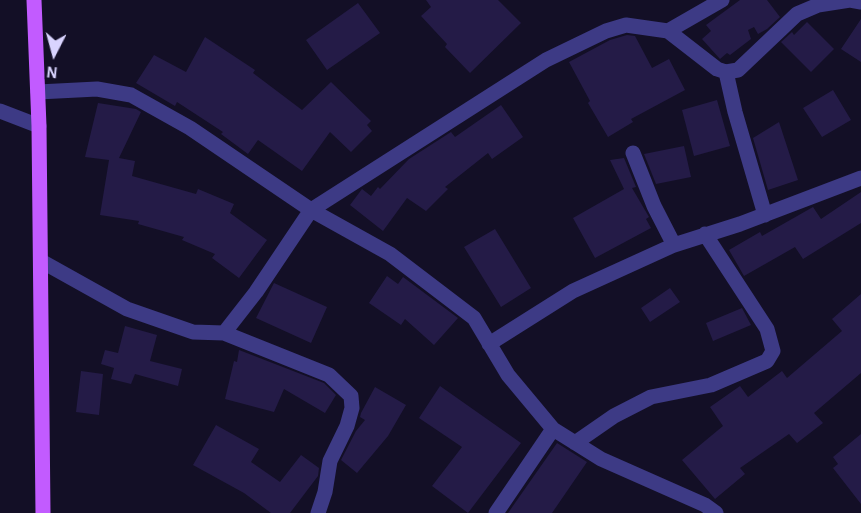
<!DOCTYPE html>
<html>
<head>
<meta charset="utf-8">
<style>
  body { margin:0 }
  #map { position:relative; width:861px; height:513px; overflow:hidden; background:#130f26; font-family:"Alegreya Sans",sans-serif }
  canvas { display:block }
  .north { position:absolute; left:24px; top:24px; width:60px; height:60px; -webkit-text-stroke:4px #130f26; paint-order:stroke; rotate:186deg; font-size:16px; font-weight:700; line-height:24px; text-align:center; color:#d9d4ff }
  .north::after { content:''; display:block; margin:auto; width:21px; height:27px; background:#d9d4ff; clip-path:polygon(50% 0,100% 100%,50% 72%,0 100%) }
</style>
</head>
<body>
<div id="map">
<canvas width="861" height="513"></canvas>
<div class="north">N</div>
</div>
<script>
const c = document.querySelector('canvas').getContext('2d');
c.lineJoin = 'round';
function paint(path, color) { c.fillStyle = color; c.fill(path, 'evenodd'); }
const poly = rows => new Path2D(rows.map(r => 'M' + r).join(''));
function stroke(path, color, width, dash) { c.strokeStyle = color; c.lineWidth = width; c.lineCap = dash ? 'butt' : 'round'; c.setLineDash(dash || []); c.stroke(path); }
paint(poly([
  [426,0,498,0,521,23,470,73,445,47,447,44,421,16,431,7],
  [740,0,767,0,780,17,767,29,758,34,754,27,748,30,751,39,730,55,727,53,720,59,702,39,711,31,706,25],
  [358,3,380,33,327,70,306,40],
  [861,19,861,62,841,49],
  [807,22,834,49,811,72,781,42,792,32,794,35],
  [627,35,635,36,652,68,669,59,685,90,631,119,633,122,608,137,588,103,590,101,569,62,610,40],
  [205,37,255,70,253,73,302,110,331,82,371,121,367,125,372,131,351,152,330,132,302,171,258,140,248,154,221,134,223,132,177,102,175,106,136,83,154,55,186,72],
  [833,90,851,120,822,137,803,108],
  [717,100,730,146,694,156,682,110],
  [98,103,136,109,141,112,119,158,135,161,132,176,196,194,198,189,234,204,230,213,267,240,239,278,212,258,215,254,182,240,184,237,138,224,139,221,100,215,109,160,85,157],
  [501,105,523,137,492,159,488,153,445,187,448,189,426,211,407,198,383,231,350,205,362,189,371,196,378,187,380,189,409,159,451,132,455,137],
  [779,122,798,180,768,190,753,138],
  [684,146,691,177,656,184,644,154],
  [624,158,636,187,632,188,649,217,646,219,651,228,595,258,573,218,624,189,610,160],
  [861,192,861,223,803,259,795,247,744,276,729,250,760,232,762,236,813,207,821,219],
  [495,229,531,288,501,307,464,247],
  [387,276,398,284,403,277,458,318,434,345,405,319,401,325,369,303],
  [274,283,327,307,311,343,256,318],
  [670,288,680,302,650,322,641,308],
  [861,294,861,373,814,413,823,423,797,443,789,434,740,468,745,474,715,499,682,460,723,426,710,407,740,386,748,397,782,371,787,378,842,331,832,319],
  [742,308,751,325,713,341,706,323],
  [125,326,157,335,150,361,182,369,178,386,135,374,131,384,111,379,114,368,101,364,105,350,118,353],
  [239,350,324,383,336,395,325,413,284,389,274,412,225,399,234,361,237,362],
  [81,371,103,374,99,415,76,412],
  [440,386,521,443,468,513,432,486,462,447,419,418],
  [375,387,406,405,388,436,357,473,341,460,356,431,365,420,360,417,361,413],
  [216,425,259,449,251,462,280,482,301,455,319,468,318,476,290,513,271,513,244,493,193,465],
  [861,434,861,504,833,468,838,464,833,457],
  [557,443,587,462,552,513,508,513]
]), '#241b47');
stroke(poly([
  [668,31,722,0],
  [726,72,735,112,765,215],
  [38,92,97,89,131,95,190,128,311,210,390,254,474,318,508,375,553,429,601,459,705,505,716,513],
  [0,111,39,126],
  [633,153,654,206,674,245],
  [41,261,127,309,193,332,224,333,256,292,311,210,546,60,606,31,626,25,668,31,717,69,726,72,738,70,797,14,818,5,850,0,861,2],
  [224,333,329,375,351,396,352,408,347,426,330,461,325,492,318,513],
  [489,344,573,291,674,245,740,224,861,178],
  [575,443,614,416,651,397,711,385,767,361,773,351,767,329,705,234],
  [496,513,553,429]
]), '#3d3a85', 15);
stroke(poly([
  [34,0,39,126,43,513]
]), '#c25bff', 15);
</script>
</body>
</html>
